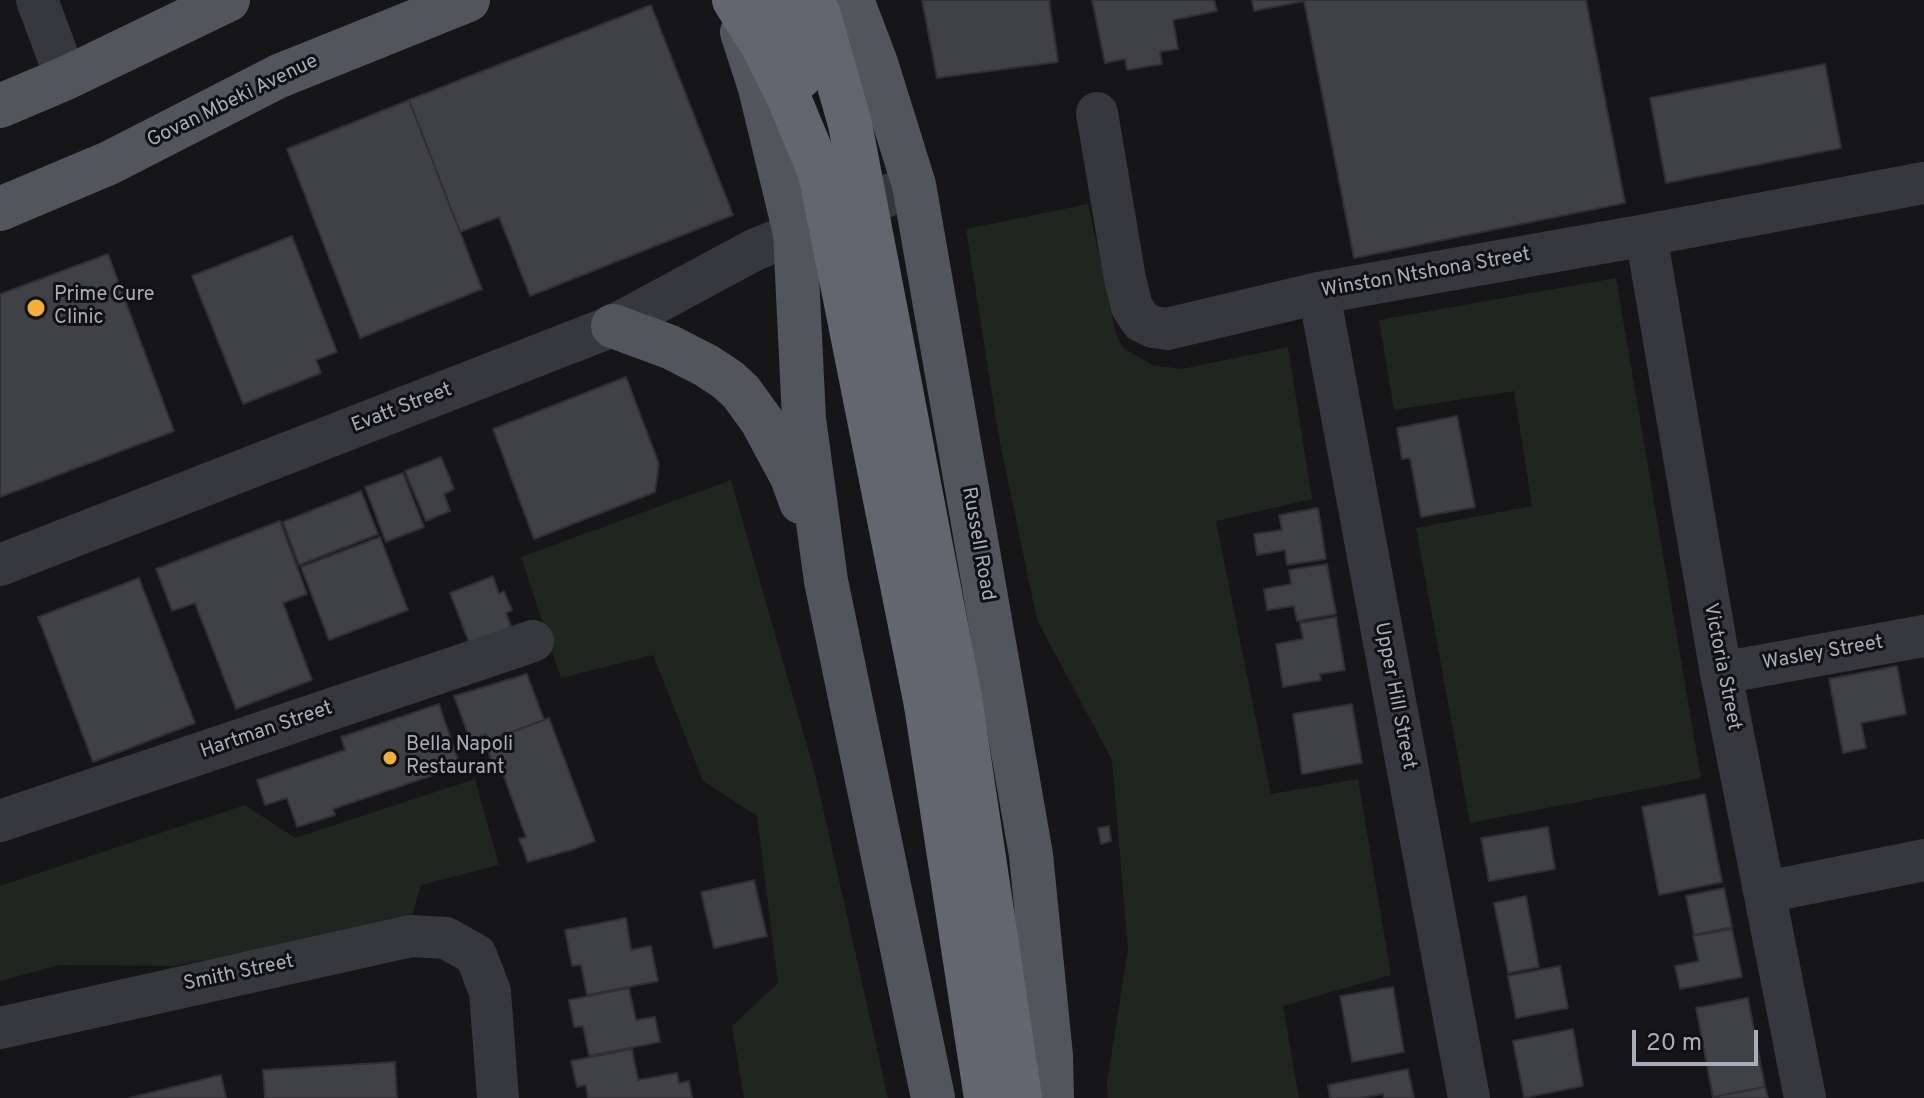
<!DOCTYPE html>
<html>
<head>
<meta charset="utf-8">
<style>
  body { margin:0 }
  #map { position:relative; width:1924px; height:1098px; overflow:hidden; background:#161618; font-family:Overpass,sans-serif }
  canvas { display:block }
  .scale { position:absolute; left:1632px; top:1030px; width:126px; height:36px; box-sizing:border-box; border:4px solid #a8adb8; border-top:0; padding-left:10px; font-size:24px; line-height:28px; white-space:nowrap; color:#a8adb8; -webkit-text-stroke:6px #111113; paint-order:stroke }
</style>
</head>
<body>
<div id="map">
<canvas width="1924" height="1098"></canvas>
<div class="scale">20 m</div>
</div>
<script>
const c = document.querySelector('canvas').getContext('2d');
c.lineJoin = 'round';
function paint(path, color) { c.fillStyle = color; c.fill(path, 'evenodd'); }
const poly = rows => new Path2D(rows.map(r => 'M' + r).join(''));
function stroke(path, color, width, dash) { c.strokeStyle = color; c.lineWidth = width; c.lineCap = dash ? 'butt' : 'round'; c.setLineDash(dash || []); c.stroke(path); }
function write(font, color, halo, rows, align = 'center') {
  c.font = font + ' Overpass,sans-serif'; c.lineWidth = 6; c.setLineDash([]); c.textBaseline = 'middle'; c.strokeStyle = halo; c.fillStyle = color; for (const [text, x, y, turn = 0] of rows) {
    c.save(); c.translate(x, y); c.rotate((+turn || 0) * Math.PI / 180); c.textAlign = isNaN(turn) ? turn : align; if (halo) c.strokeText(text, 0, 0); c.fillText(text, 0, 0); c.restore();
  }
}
paint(poly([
  [1088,204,1116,334,1122,347,1128,351,1153,365,1182,369,1288,347,1312,499,1216,521,1271,794,1358,779,1391,975,1283,1006,1299,1098,1108,1098,1107,1083,1128,949,1112,760,1037,620,999,438,966,229],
  [1616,278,1701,778,1470,823,1416,528,1532,506,1514,391,1394,410,1379,320],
  [731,480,815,773,888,1098,744,1098,732,1026,778,983,757,816,703,781,653,655,561,678,521,557],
  [475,779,499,865,421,885,411,920,174,966,59,965,0,981,0,886,245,805,295,838]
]), '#1e261f');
const building = poly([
  [922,0,1049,0,1058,62,937,78,922,0],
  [1092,0,1214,0,1217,11,1173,20,1178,49,1160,52,1162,64,1127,70,1125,59,1105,63,1092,0],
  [1252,0,1586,0,1625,203,1354,258,1304,1,1254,11,1252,0],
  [651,5,733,215,530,296,499,217,460,232,409,100,651,5],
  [1825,64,1841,148,1666,183,1650,98,1825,64],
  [409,100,482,289,360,338,287,149,409,100],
  [292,236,337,352,316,360,321,373,243,404,192,276,292,236],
  [108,254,174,431,0,497,0,294,108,254],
  [626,377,659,464,655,492,534,539,493,429,626,377],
  [1457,416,1475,507,1421,517,1410,458,1402,459,1397,428,1457,416],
  [441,457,454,489,444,494,450,511,426,521,405,471,441,457],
  [403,473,424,527,386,542,365,487,403,473],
  [361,491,378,534,299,565,283,522,361,491],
  [1318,508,1326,559,1287,565,1285,550,1257,555,1254,534,1282,530,1279,515,1318,508],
  [280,521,307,594,283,603,312,680,236,709,195,603,172,611,156,569,280,521],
  [380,537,408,610,329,640,301,567,380,537],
  [1327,564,1336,614,1297,621,1294,606,1267,610,1264,589,1291,584,1289,570,1327,564],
  [493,576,499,594,504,591,512,610,506,613,512,629,470,645,450,593,493,576],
  [139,578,195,723,93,762,38,617,139,578],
  [1336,617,1345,670,1320,674,1321,680,1283,687,1276,644,1303,639,1300,623,1336,617],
  [1897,666,1906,714,1861,723,1866,748,1843,753,1829,679,1897,666],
  [527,674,544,720,488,741,486,734,470,740,454,696,527,674],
  [439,704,460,766,333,809,335,815,297,827,287,798,265,805,257,780,345,750,341,737,439,704],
  [1352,704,1362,763,1302,774,1293,714,1352,704],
  [549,718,595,841,574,849,528,862,519,839,526,837,500,766,494,768,485,742,549,718],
  [1705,794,1722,882,1659,895,1642,807,1705,794],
  [1109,826,1111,841,1101,844,1098,828,1109,826],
  [1548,827,1555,869,1489,881,1481,838,1548,827],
  [754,880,767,936,714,948,701,892,754,880],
  [1724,888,1732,927,1694,935,1686,896,1724,888],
  [1526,896,1539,967,1508,973,1494,903,1526,896],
  [626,918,631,950,651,946,658,981,587,995,581,965,572,966,565,930,626,918],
  [1732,929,1742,977,1680,989,1675,966,1699,961,1693,936,1732,929],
  [1560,966,1568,1008,1516,1018,1508,976,1560,966],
  [1393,987,1404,1052,1352,1062,1340,996,1393,987],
  [629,988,636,1020,655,1017,660,1042,589,1056,583,1026,574,1027,569,1000,629,988],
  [1748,998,1765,1087,1713,1097,1696,1008,1748,998],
  [1573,1029,1583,1086,1524,1098,1513,1041,1573,1029],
  [632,1049,638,1080,677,1073,679,1083,689,1081,692,1098,588,1098,586,1085,577,1087,571,1061,632,1049],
  [395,1062,397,1098,265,1098,263,1070,395,1062],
  [1408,1069,1414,1098,1384,1098,1383,1094,1359,1098,1330,1098,1328,1085,1408,1069],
  [221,1075,226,1098,129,1098,221,1075],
  [1765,1087,1768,1098,1713,1098,1713,1097,1765,1087]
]);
paint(building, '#404145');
stroke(building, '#303034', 2);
stroke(poly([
  [37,0,66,78],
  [1097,113,1125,279,1132,307,1141,321,1153,327,1167,329,1319,293,1646,235,1924,183],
  [1646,235,1721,673,1805,1098],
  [1319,293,1469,1098],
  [0,565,613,326,754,250,914,185],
  [1721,673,1924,636],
  [0,821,533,641],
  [1766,892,1924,860],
  [0,1028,411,936,446,938,476,955,490,992,498,1098]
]), '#37383d', 42);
stroke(poly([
  [852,0,876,63,914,185,1031,855,1051,1056,1052,1098],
  [742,32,760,88,795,233,804,419,826,581,933,1098],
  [0,106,66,78,228,0],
  [0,209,109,163,279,76,468,0],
  [613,326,670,347,707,366,728,380,741,392,762,421,792,477,801,502]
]), '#53555c', 44);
stroke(poly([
  [734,0,763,46,788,96,820,173],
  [775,0,789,35,800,77],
  [960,698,1020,1098],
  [926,705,986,1098]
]), '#63666e', 44);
stroke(poly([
  [812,0,819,15,850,124,960,698],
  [820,173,926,705]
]), '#63666e', 44);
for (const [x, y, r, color] of [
  [36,308,10,"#f2b134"],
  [390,758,8,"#f2b134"]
]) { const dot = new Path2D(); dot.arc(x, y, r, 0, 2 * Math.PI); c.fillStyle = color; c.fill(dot); stroke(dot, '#111113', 3); }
write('20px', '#a8adb8', '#111113', [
  ["Govan Mbeki Avenue",233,102,-26],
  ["Winston Ntshona Street",1426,274,-10],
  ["Evatt Street",402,409,-21],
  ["Russell Road",977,544,80],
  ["Wasley Street",1823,654,-10],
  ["Victoria Street",1721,667,79],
  ["Upper Hill Street",1394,696,79],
  ["Hartman Street",267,731,-19],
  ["Smith Street",239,974,-12]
]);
write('20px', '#a8adb8', '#111113', [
  ["Prime Cure",54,296],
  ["Clinic",54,319],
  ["Bella Napoli",406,746],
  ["Restaurant",406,769]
], 'left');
</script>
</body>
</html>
